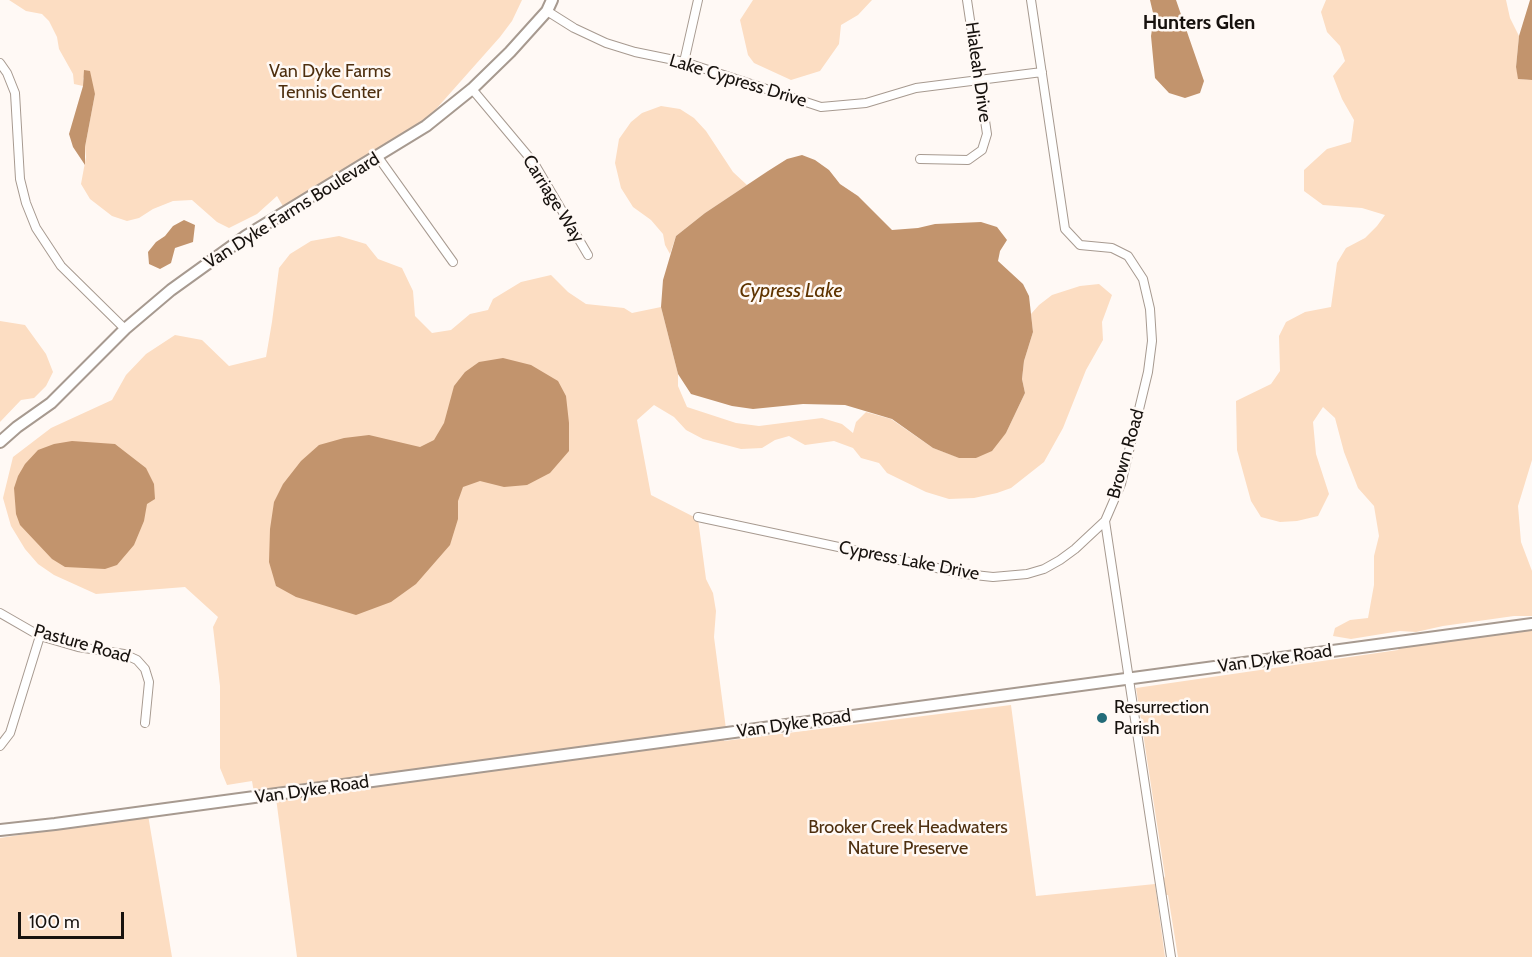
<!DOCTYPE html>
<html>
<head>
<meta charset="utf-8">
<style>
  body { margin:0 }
  #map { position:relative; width:1532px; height:957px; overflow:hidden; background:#fff9f5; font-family:Cabin,sans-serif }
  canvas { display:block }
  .scale { position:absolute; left:18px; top:912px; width:106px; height:27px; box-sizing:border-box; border:3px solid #17120e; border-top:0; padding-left:8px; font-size:18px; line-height:21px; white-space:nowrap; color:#17120e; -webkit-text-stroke:4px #fff9f5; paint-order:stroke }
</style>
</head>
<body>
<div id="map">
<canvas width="1532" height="957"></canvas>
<div class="scale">100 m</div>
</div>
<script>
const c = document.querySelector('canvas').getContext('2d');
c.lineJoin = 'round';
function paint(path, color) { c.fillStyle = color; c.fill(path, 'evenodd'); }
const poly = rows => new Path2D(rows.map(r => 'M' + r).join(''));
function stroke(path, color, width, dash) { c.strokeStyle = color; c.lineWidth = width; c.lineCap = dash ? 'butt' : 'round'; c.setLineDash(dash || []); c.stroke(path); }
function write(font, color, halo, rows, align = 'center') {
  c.font = font + ' Cabin,sans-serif'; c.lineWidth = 5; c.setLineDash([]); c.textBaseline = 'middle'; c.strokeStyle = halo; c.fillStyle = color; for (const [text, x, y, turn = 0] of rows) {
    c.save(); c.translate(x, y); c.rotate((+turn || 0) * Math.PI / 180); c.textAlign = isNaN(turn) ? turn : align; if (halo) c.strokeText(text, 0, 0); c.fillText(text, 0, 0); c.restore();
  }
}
paint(poly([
  [9,0,522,0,512,21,500,37,421,126,284,208,277,196,257,214,229,228,217,222,192,200,173,201,153,209,139,218,127,221,112,216,90,199,81,184,86,157,85,147,95,94,83,77,83,86,74,84,73,74,59,49,57,37,49,21,42,14,26,11],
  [753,0,872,0,858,15,841,25,839,44,820,71,791,80,754,63,748,55,740,20],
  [1326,0,1506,0,1510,18,1519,36,1516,67,1519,79,1532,80,1532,460,1518,506,1521,542,1532,571,1532,616,1514,616,1443,626,1416,632,1400,631,1351,639,1333,636,1335,628,1350,620,1368,618,1374,585,1374,556,1379,536,1374,506,1358,488,1344,452,1335,418,1323,407,1313,422,1316,454,1329,494,1318,516,1297,521,1280,522,1261,517,1251,501,1237,450,1236,401,1271,384,1280,371,1279,336,1286,322,1305,312,1331,307,1337,263,1346,248,1365,238,1377,226,1385,215,1362,208,1323,205,1304,191,1304,170,1327,149,1351,142,1354,120,1342,99,1333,76,1345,61,1340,46,1327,32,1321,12],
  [661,106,680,109,694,118,706,131,733,172,747,185,705,213,676,236,670,254,665,245,663,234,651,220,633,207,621,188,615,163,619,139,631,122,642,113],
  [339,236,366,244,378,259,402,268,413,291,415,316,432,333,451,330,470,314,488,310,493,299,521,282,551,275,568,292,586,304,624,308,632,313,661,307,678,374,678,386,687,407,736,423,759,426,822,418,842,424,853,433,856,422,866,412,891,419,933,448,960,458,976,458,1006,433,1025,393,1022,379,1024,361,1033,332,1031,314,1039,305,1052,295,1080,286,1099,284,1112,295,1102,322,1103,340,1086,370,1063,428,1044,462,1011,488,997,493,974,498,949,499,926,492,887,473,879,463,861,458,853,448,834,441,805,445,789,436,775,440,762,448,741,449,703,439,686,430,674,417,654,405,637,420,651,495,698,519,706,579,713,593,716,611,714,637,726,729,254,793,252,781,227,785,220,768,220,686,213,627,218,617,185,587,96,594,54,575,38,564,25,549,11,526,3,498,13,457,51,428,112,400,126,375,146,354,175,335,202,340,229,366,266,357,272,322,279,268,290,254,311,241],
  [0,321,25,325,46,354,53,372,46,386,34,398,21,400,0,422],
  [1532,629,1532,957,1178,957,1168,895,1165,895,1163,881,1165,876,1136,688,1398,650,1400,647],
  [1011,705,1036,896,1155,884,1165,957,297,957,276,798,641,751,641,749,723,738,724,741],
  [148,815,172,957,0,957,0,838]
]), '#fcddc2');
paint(poly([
  [1150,0,1176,0,1204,81,1200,93,1185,98,1169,93,1155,78,1151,36,1154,17],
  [1530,0,1532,0,1532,80,1518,79,1516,67,1519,36],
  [84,70,90,71,95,94,85,147,85,165,73,147,69,134,83,86],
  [802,155,815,160,829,170,840,184,858,196,892,230,918,228,935,224,981,222,997,227,1007,240,1000,251,998,261,1023,284,1029,296,1033,332,1024,361,1022,379,1025,393,1006,433,992,451,976,458,959,458,933,448,892,419,845,405,803,404,753,409,732,406,691,394,678,374,661,307,663,280,676,236,705,213,768,171,787,159],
  [184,220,195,225,193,242,175,248,171,263,160,269,149,264,148,252,156,242,165,236,173,226],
  [503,358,531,365,558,381,566,396,569,423,569,451,550,473,527,485,504,487,480,481,463,487,458,501,458,519,450,545,416,584,391,602,356,615,296,597,276,586,269,562,270,529,274,502,283,484,301,461,319,445,344,438,369,435,420,447,434,440,444,423,454,386,465,372,479,362],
  [72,441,115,444,146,468,154,484,155,499,147,504,144,521,134,545,117,565,105,569,65,567,52,559,20,525,16,514,14,488,18,476,25,464,38,450,54,444]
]), '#c2946d');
const street = poly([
  [1031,0,1065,229,1080,245,1112,248,1128,256,1143,279,1150,309,1152,341,1148,372,1121,484,1105,521,1171,957],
  [547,11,574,28,606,43,635,52,684,62,821,107,866,103,916,88,1042,72],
  [684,62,698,0],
  [0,63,7,73,15,93,20,179,26,203,36,228,61,266,125,329],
  [472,89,534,163,588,255],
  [378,157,453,262],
  [920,159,968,160,982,150,987,134,967,0],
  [698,517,965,574,993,577,1027,574,1044,569,1060,560,1075,549,1105,521],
  [0,613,40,636,78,647,124,654,137,660,145,669,149,682,145,723],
  [0,746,10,733,40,636]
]);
const secondary = poly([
  [0,442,17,427,51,403,125,329,171,290,246,236,426,126,472,89,510,52,547,11,552,0],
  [0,830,55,824,1532,624]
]);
stroke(street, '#a79a90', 10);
stroke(secondary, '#a79a90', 14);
stroke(street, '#fff', 8);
stroke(secondary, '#fff', 10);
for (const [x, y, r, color] of [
  [1102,718,6,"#236b78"]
]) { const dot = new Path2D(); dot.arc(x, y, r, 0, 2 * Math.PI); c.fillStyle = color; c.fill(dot); stroke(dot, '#fff9f5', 2); }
write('18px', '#4e2f0f', '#fff9f5', [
  ["Van Dyke Farms",330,72],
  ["Tennis Center",330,93],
  ["Brooker Creek Headwaters",908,828],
  ["Nature Preserve",908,849]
]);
write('18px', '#17120e', '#fff9f5', [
  ["Hialeah Drive",978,72,82],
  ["Lake Cypress Drive",738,81,17],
  ["Carriage Way",553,199,58],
  ["Van Dyke Farms Boulevard",292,211,-32],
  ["Brown Road",1126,454,-74],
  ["Cypress Lake Drive",909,561,11],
  ["Pasture Road",82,644,16],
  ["Van Dyke Road",1275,659,-8],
  ["Van Dyke Road",794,724,-8],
  ["Van Dyke Road",312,790,-8]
]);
write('18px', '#17120e', '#fff9f5', [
  ["Resurrection",1114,708],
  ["Parish",1114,729]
], 'left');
write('bold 20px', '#17120e', '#fff9f5', [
  ["Hunters Glen",1199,23]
]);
write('italic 20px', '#5f3400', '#fff9f5', [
  ["Cypress Lake",791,291]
]);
</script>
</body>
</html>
